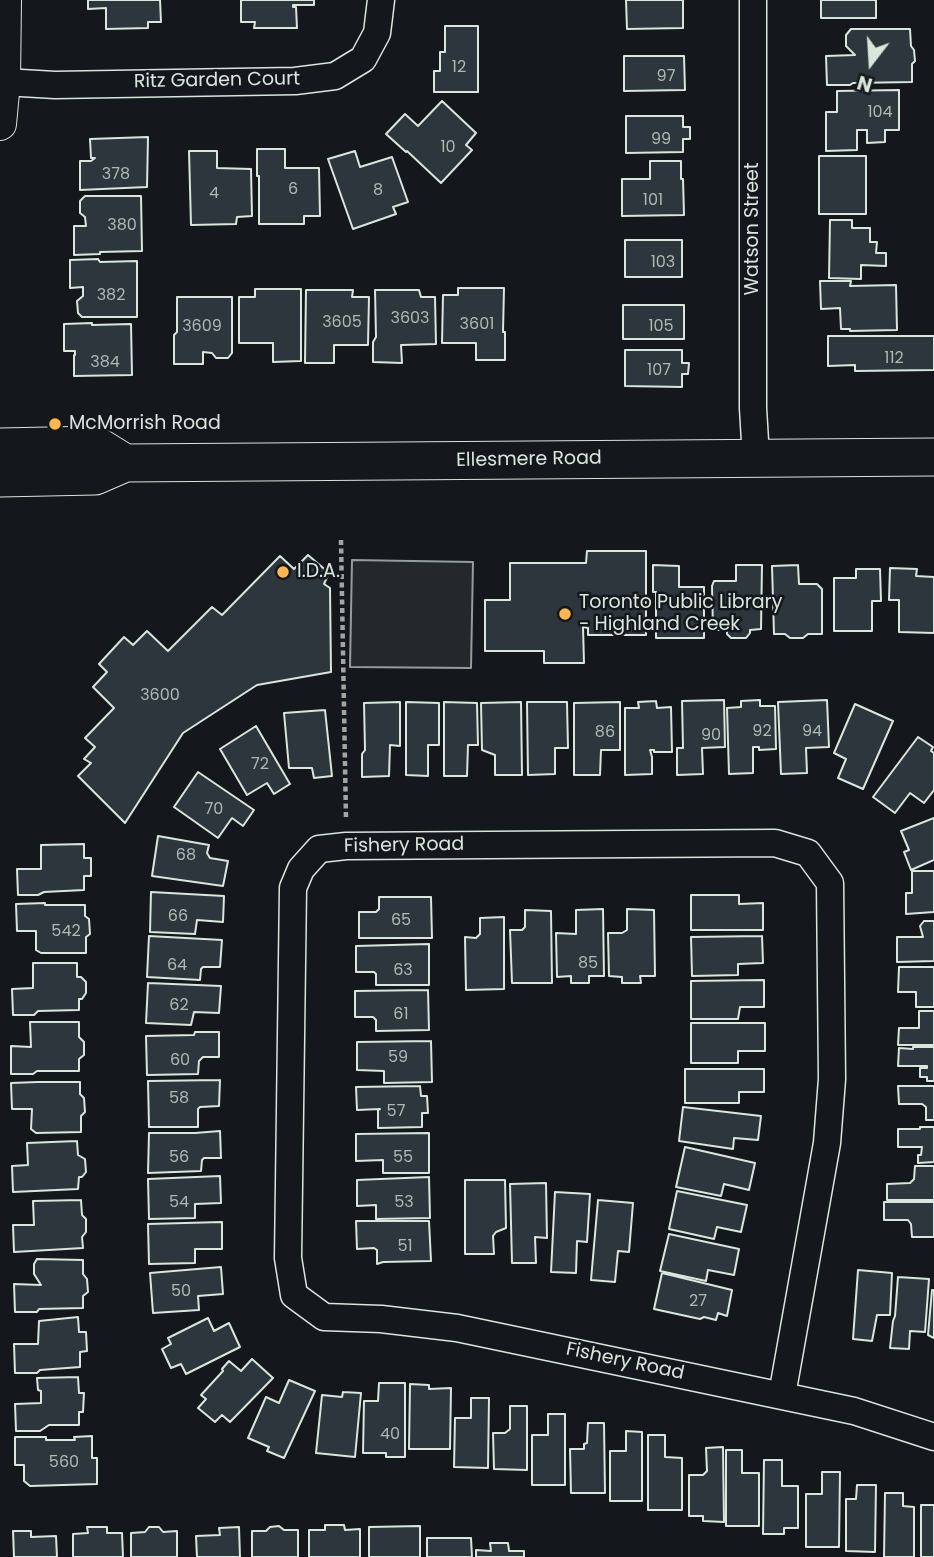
<!DOCTYPE html>
<html>
<head>
<meta charset="utf-8">
<style>
  body { margin:0 }
  #map { position:relative; width:934px; height:1557px; overflow:hidden; background:#14181c; font-family:Poppins,sans-serif }
  canvas { display:block }
  .north { position:absolute; left:836px; top:28px; width:70px; height:70px; -webkit-text-stroke:5px #14181c; paint-order:stroke; rotate:197deg; font-size:19px; font-weight:700; line-height:28px; text-align:center; color:#d8e6dc }
  .north::after { content:''; display:block; margin:auto; width:24px; height:32px; background:#d8e6dc; clip-path:polygon(50% 0,100% 100%,50% 72%,0 100%) }
</style>
</head>
<body>
<div id="map">
<canvas width="934" height="1557"></canvas>
<div class="north">N</div>
</div>
<script>
const c = document.querySelector('canvas').getContext('2d');
c.lineJoin = 'round';
function paint(path, color) { c.fillStyle = color; c.fill(path, 'evenodd'); }
const poly = rows => new Path2D(rows.map(r => 'M' + r).join(''));
function stroke(path, color, width, dash) { c.strokeStyle = color; c.lineWidth = width; c.lineCap = dash ? 'butt' : 'round'; c.setLineDash(dash || []); c.stroke(path); }
function write(font, color, halo, rows, align = 'center') {
  c.font = font + ' Poppins,sans-serif'; c.lineWidth = 5; c.setLineDash([]); c.textBaseline = 'middle'; c.strokeStyle = halo; c.fillStyle = color; for (const [text, x, y, turn = 0] of rows) {
    c.save(); c.translate(x, y); c.rotate((+turn || 0) * Math.PI / 180); c.textAlign = isNaN(turn) ? turn : align; if (halo) c.strokeText(text, 0, 0); c.fillText(text, 0, 0); c.restore();
  }
}
const parking = poly([
  [352,560,473,562,471,668,350,667,352,560]
]);
paint(parking, '#24282b');
stroke(parking, '#939e99', 2);
const building = poly([
  [88,0,160,0,161,22,148,22,148,28,106,29,106,8,88,9,88,0],
  [241,0,314,0,314,5,293,5,293,7,296,7,297,28,254,28,255,22,241,22,241,0],
  [626,0,683,0,683,28,627,29,626,0],
  [821,0,876,0,876,18,821,18,821,0],
  [445,26,478,26,478,92,434,92,434,71,440,71,440,52,445,52,445,26],
  [851,29,910,29,911,46,914,50,915,61,912,64,912,82,853,83,850,85,827,85,826,56,855,55,846,46,846,35,851,29],
  [624,56,684,56,685,90,624,91,624,56],
  [899,90,899,130,885,130,885,142,867,143,867,130,857,130,857,150,826,151,826,112,837,112,837,91,899,90],
  [442,101,476,133,466,145,472,150,441,183,407,151,406,152,386,134,405,114,418,126,442,101],
  [626,116,683,116,683,127,690,127,690,139,683,139,683,152,626,153,626,116],
  [148,137,147,187,80,190,80,161,91,161,95,158,91,158,90,139,148,137],
  [257,149,285,149,285,168,319,168,320,216,304,216,304,224,259,224,259,176,257,176,257,149],
  [189,151,217,151,217,168,251,169,252,216,237,217,236,224,191,225,189,151],
  [355,151,360,167,392,157,408,202,393,207,396,214,353,229,328,159,355,151],
  [819,156,866,156,866,214,819,214,819,156],
  [650,161,681,161,681,179,683,179,684,215,622,216,622,179,650,179,650,161],
  [85,196,141,196,142,251,100,252,100,254,74,255,74,226,86,226,85,217,80,213,80,201,85,196],
  [830,220,852,220,852,228,870,228,870,242,877,242,876,253,886,253,886,266,861,265,861,279,829,278,830,220],
  [625,240,682,240,682,277,625,277,625,240],
  [98,259,100,262,137,261,137,317,82,317,78,313,77,301,83,296,83,287,70,288,70,260,98,259],
  [820,281,851,281,850,286,896,285,897,330,850,331,850,329,841,329,840,308,821,309,820,281],
  [458,288,504,288,503,332,505,332,505,360,476,360,476,343,442,343,443,295,458,295,458,288],
  [255,289,301,289,301,361,273,362,273,343,239,343,239,297,255,297,255,289],
  [306,290,353,290,352,297,369,297,368,345,334,345,334,363,305,363,306,290],
  [375,290,419,290,421,297,435,297,436,344,401,345,402,363,373,362,373,342,376,337,375,290],
  [177,297,232,297,232,353,228,358,216,358,212,353,203,352,203,364,174,364,174,335,177,332,177,297],
  [623,305,684,305,684,339,623,339,623,305],
  [92,323,92,325,131,324,132,375,74,376,74,355,75,355,75,351,64,351,64,324,92,323],
  [828,336,934,336,934,370,855,371,855,365,828,366,828,336],
  [625,350,682,350,682,363,689,363,688,374,682,374,682,387,625,386,625,350],
  [587,551,646,551,646,635,588,635,588,628,583,627,584,663,544,663,544,651,485,651,485,600,510,600,510,563,586,563,587,551],
  [308,555,329,573,324,584,330,588,331,672,257,685,183,733,125,823,78,776,91,763,84,759,95,747,85,738,114,708,93,687,107,672,99,664,124,637,133,645,147,631,168,651,212,607,222,615,280,556,294,569,308,555],
  [653,565,679,566,679,587,704,587,704,638,656,638,656,592,653,592,653,565],
  [736,565,762,565,761,629,750,630,750,633,746,638,731,638,727,634,727,630,713,630,712,586,714,581,736,581,736,565],
  [798,565,799,584,817,584,822,589,822,634,808,634,803,638,790,638,785,634,774,634,772,566,798,565],
  [890,568,917,569,916,576,934,577,934,633,899,632,899,600,889,600,890,568],
  [856,569,880,569,881,601,872,601,872,631,834,631,834,578,856,578,856,569],
  [724,700,725,747,702,748,703,774,677,775,677,748,683,748,682,701,724,700],
  [760,700,760,706,775,706,776,749,759,750,759,747,753,747,753,773,729,774,727,708,741,707,741,701,760,700],
  [827,700,829,747,806,748,807,773,781,774,778,702,827,700],
  [656,701,657,708,671,707,672,752,654,752,654,750,650,750,652,757,652,774,625,775,625,708,639,708,638,702,656,701],
  [400,702,400,746,390,745,389,776,362,777,362,754,365,750,364,703,400,702],
  [406,702,439,703,439,745,428,745,428,776,406,775,406,702],
  [444,702,477,703,478,745,468,745,467,776,444,776,444,702],
  [521,702,522,775,495,775,495,755,482,750,481,703,521,702],
  [527,702,567,702,568,748,555,748,555,774,528,775,527,702],
  [620,702,620,750,601,750,600,775,574,775,574,703,620,702],
  [855,704,893,721,863,789,838,778,846,759,834,753,855,704],
  [325,710,332,776,314,778,312,768,289,768,284,713,325,710],
  [256,726,290,784,274,794,267,783,247,795,220,749,256,726],
  [918,737,933,747,931,751,934,753,934,790,924,803,910,793,895,813,873,797,918,737],
  [198,772,254,810,243,826,232,818,218,838,174,807,198,772],
  [934,818,934,860,911,870,904,852,909,850,901,831,934,818],
  [158,836,209,845,207,853,210,858,228,861,223,886,152,876,158,836],
  [84,844,84,858,91,858,91,876,84,876,84,890,44,892,38,895,18,895,17,869,41,869,41,845,84,844],
  [912,871,934,871,934,912,906,914,906,893,912,893,912,871],
  [151,892,224,896,223,922,197,920,195,934,150,932,151,892],
  [691,895,739,895,739,904,763,903,763,930,691,930,691,895],
  [379,897,431,897,432,938,359,938,359,912,376,912,379,909,379,897],
  [45,903,45,905,85,905,85,916,89,919,90,934,86,937,86,953,41,953,36,950,36,931,17,931,16,904,45,903],
  [603,909,604,976,589,976,589,983,571,983,571,976,557,977,556,933,576,934,576,910,603,909],
  [627,909,654,910,655,976,640,976,641,983,622,983,622,977,609,976,608,933,622,933,627,930,627,909],
  [525,910,551,911,552,983,512,983,510,930,522,930,525,927,525,910],
  [504,917,504,989,466,990,465,937,476,938,480,934,480,918,504,917],
  [924,921,934,921,934,961,897,962,897,937,923,937,920,926,924,921],
  [149,936,222,940,220,967,203,967,201,969,200,980,147,977,149,936],
  [762,936,763,963,738,964,738,975,692,976,691,937,762,936],
  [429,944,429,985,376,985,376,974,374,972,356,972,356,946,429,944],
  [33,963,77,963,77,977,81,977,86,982,86,993,82,999,79,999,79,1010,38,1011,34,1015,13,1015,12,989,33,988,33,963],
  [899,967,934,967,934,1007,916,1007,916,992,898,992,899,967],
  [764,980,764,1007,740,1007,738,1019,691,1019,691,981,764,980],
  [148,983,221,986,219,1013,194,1012,191,1025,146,1023,148,983],
  [428,990,429,1030,376,1031,376,1020,373,1017,355,1017,355,991,428,990],
  [919,1011,934,1011,934,1045,898,1045,899,1028,919,1028,919,1011],
  [30,1022,79,1022,79,1037,84,1042,84,1055,79,1059,79,1071,37,1071,33,1074,11,1074,11,1046,31,1047,30,1022],
  [691,1023,765,1023,765,1051,738,1051,738,1063,691,1063,691,1023],
  [195,1032,219,1032,219,1057,203,1057,199,1061,198,1074,147,1075,146,1036,194,1035,195,1032],
  [431,1041,432,1082,384,1083,384,1071,357,1070,357,1042,431,1041],
  [913,1047,934,1047,934,1081,927,1081,927,1077,920,1077,920,1068,927,1068,927,1066,898,1066,899,1048,913,1049,913,1047],
  [685,1069,764,1069,764,1092,739,1092,739,1103,685,1103,685,1069],
  [220,1080,219,1106,200,1107,198,1109,198,1127,149,1127,148,1081,220,1080],
  [38,1082,80,1082,80,1094,84,1098,85,1112,81,1116,81,1132,36,1133,31,1129,32,1109,12,1109,11,1083,38,1082],
  [420,1086,421,1096,427,1096,428,1113,422,1113,422,1127,378,1128,378,1110,380,1109,357,1110,356,1087,420,1086],
  [898,1086,934,1086,934,1120,926,1120,926,1107,922,1104,899,1104,898,1086],
  [683,1107,761,1116,758,1140,734,1138,733,1149,679,1141,683,1107],
  [920,1127,934,1127,934,1162,918,1163,918,1155,921,1155,922,1147,898,1147,898,1129,920,1129,920,1127],
  [220,1131,221,1158,204,1158,202,1160,201,1171,148,1173,149,1133,195,1133,220,1131],
  [429,1133,429,1173,383,1173,383,1160,356,1161,356,1134,429,1133],
  [77,1141,78,1155,85,1159,86,1172,82,1177,79,1177,78,1189,13,1192,12,1166,28,1165,27,1143,77,1141],
  [685,1147,755,1163,749,1190,724,1184,721,1196,676,1187,685,1147],
  [915,1166,934,1166,934,1200,887,1200,887,1184,910,1183,914,1179,915,1166],
  [220,1176,221,1203,195,1204,195,1218,149,1219,148,1179,220,1176],
  [429,1177,430,1218,376,1219,376,1205,357,1206,357,1180,429,1177],
  [465,1180,505,1180,506,1228,496,1232,493,1236,494,1254,465,1254,465,1180],
  [546,1183,547,1238,535,1237,536,1263,512,1263,510,1184,546,1183],
  [677,1191,747,1205,741,1232,717,1227,714,1239,669,1229,677,1191],
  [555,1192,590,1194,587,1242,577,1241,576,1273,551,1272,555,1192],
  [81,1200,82,1215,86,1219,86,1232,82,1237,83,1248,14,1252,13,1225,34,1225,33,1201,81,1200],
  [598,1200,633,1203,629,1252,618,1251,615,1282,591,1280,598,1200],
  [884,1202,934,1202,934,1237,912,1237,911,1224,908,1220,884,1220,884,1202],
  [356,1221,429,1221,431,1261,383,1262,377,1264,377,1250,374,1248,357,1249,356,1221],
  [222,1222,222,1249,195,1249,195,1263,149,1264,148,1224,222,1222],
  [669,1234,739,1249,734,1275,708,1270,706,1281,660,1271,669,1234],
  [37,1259,83,1260,83,1274,87,1279,88,1292,83,1296,83,1308,39,1309,37,1312,15,1312,14,1284,41,1285,34,1274,34,1264,37,1259],
  [221,1267,223,1294,198,1296,199,1310,153,1313,150,1273,221,1267],
  [858,1270,892,1273,890,1315,877,1315,872,1341,853,1339,858,1270],
  [662,1273,732,1290,727,1316,718,1313,716,1320,704,1317,700,1319,654,1309,662,1273],
  [898,1277,929,1279,925,1332,910,1331,909,1349,890,1348,893,1321,895,1316,898,1277],
  [932,1290,934,1290,934,1338,928,1335,932,1290],
  [78,1317,79,1332,86,1332,87,1351,80,1352,80,1367,40,1370,37,1373,15,1373,14,1344,38,1344,39,1321,78,1317],
  [208,1318,214,1331,229,1323,240,1347,186,1374,181,1364,171,1368,162,1349,171,1344,168,1338,208,1318],
  [252,1359,273,1378,230,1422,222,1415,215,1422,198,1408,206,1399,201,1395,223,1371,222,1369,229,1361,241,1371,252,1359],
  [78,1377,79,1393,84,1393,83,1412,79,1412,79,1425,49,1425,40,1431,16,1431,15,1404,41,1403,41,1391,38,1390,37,1378,78,1377],
  [289,1380,315,1391,284,1458,267,1451,269,1447,248,1438,266,1397,279,1403,289,1380],
  [379,1383,405,1383,405,1457,386,1457,386,1453,363,1453,364,1401,378,1401,379,1383],
  [410,1384,429,1385,429,1389,451,1388,450,1449,409,1449,410,1384],
  [343,1392,361,1393,355,1457,316,1453,322,1395,342,1397,343,1392],
  [471,1398,489,1398,488,1468,454,1467,455,1418,471,1418,471,1398],
  [510,1406,527,1406,527,1470,494,1469,493,1433,505,1433,510,1429,510,1406],
  [548,1414,565,1414,565,1485,532,1485,532,1435,548,1435,548,1414],
  [588,1423,604,1423,605,1493,571,1493,570,1449,584,1449,584,1444,587,1443,588,1423],
  [626,1431,642,1432,642,1501,610,1501,610,1451,626,1451,626,1431],
  [648,1435,665,1435,665,1457,682,1458,682,1510,648,1510,648,1435],
  [92,1436,92,1458,97,1458,97,1484,30,1486,24,1481,24,1465,15,1465,15,1437,46,1437,46,1440,75,1440,74,1437,92,1436],
  [723,1447,724,1522,703,1521,703,1516,689,1516,689,1475,703,1475,707,1471,706,1448,723,1447],
  [726,1450,742,1450,742,1473,759,1473,759,1526,726,1526,726,1450],
  [764,1460,782,1460,782,1486,798,1486,798,1528,784,1528,784,1534,763,1534,764,1460],
  [822,1472,840,1472,839,1547,806,1547,806,1494,822,1494,822,1472],
  [857,1485,876,1485,875,1552,846,1551,846,1499,856,1499,857,1485],
  [885,1493,903,1493,903,1506,914,1507,914,1557,884,1557,885,1493],
  [921,1505,934,1505,934,1557,921,1557,921,1505],
  [325,1525,344,1525,345,1530,360,1529,360,1557,309,1557,309,1530,325,1530,325,1525],
  [279,1526,284,1530,298,1530,298,1557,252,1557,252,1531,266,1531,270,1527,279,1526],
  [420,1526,420,1557,369,1557,369,1527,420,1526],
  [87,1527,107,1527,107,1533,122,1533,123,1557,73,1557,73,1534,88,1533,87,1527],
  [149,1527,159,1527,163,1532,177,1531,177,1557,131,1557,131,1533,145,1532,149,1527],
  [239,1527,240,1557,197,1557,196,1536,220,1535,219,1528,239,1527],
  [13,1531,31,1531,31,1537,56,1536,57,1557,14,1557,13,1531],
  [427,1538,471,1538,472,1557,427,1557,427,1538],
  [490,1543,508,1543,509,1551,524,1551,524,1557,476,1557,476,1550,491,1551,490,1543]
]);
paint(building, '#2c363c');
stroke(building, '#d8e6dc', 2);
const minor = poly([
  [753,0,753,408,756,458],
  [4,82,55,85,295,81,335,76,363,59,377,33,381,0],
  [782,1395,827,1143,832,1079,830,883,808,853,775,843,346,846,319,849,301,869,293,888,288,1258,294,1295,324,1317,381,1319,457,1328,854,1411,934,1437]
]);
const tertiary = poly([
  [0,124,4,82,5,0]
]);
const secondary = poly([
  [0,447,96,445,125,463],
  [0,478,95,476,125,463,934,457]
]);
stroke(minor, '#d8e6dc', 29);
stroke(tertiary, '#d8e6dc', 34);
stroke(secondary, '#d8e6dc', 39);
stroke(poly([
  [341,540,346,819]
]), '#9da8a2', 4.5, [5, 3.5]);
stroke(minor, '#14181c', 26);
stroke(tertiary, '#14181c', 32);
stroke(secondary, '#14181c', 37);
for (const [x, y, r, color] of [
  [55,424,7,"#ffb74d"],
  [283,572,7,"#ffb74d"],
  [565,614,7,"#ffb74d"]
]) { const dot = new Path2D(); dot.arc(x, y, r, 0, 2 * Math.PI); c.fillStyle = color; c.fill(dot); stroke(dot, '#14181c', 2.5); }
write('16px', '#adbab4', null, [
  ["12",459,68],
  ["97",666,77],
  ["104",880,113],
  ["99",661,140],
  ["10",448,148],
  ["378",116,175],
  ["6",293,190],
  ["8",378,191],
  ["4",214,194],
  ["101",653,201],
  ["380",122,226],
  ["103",663,263],
  ["382",111,296],
  ["3603",410,319],
  ["3605",342,323],
  ["3601",477,325],
  ["3609",202,327],
  ["105",661,327],
  ["112",894,359],
  ["384",105,363],
  ["107",659,371],
  ["3600",160,696],
  ["92",762,732],
  ["94",812,732],
  ["86",605,733],
  ["90",711,736],
  ["72",260,765],
  ["70",214,810],
  ["68",186,856],
  ["66",178,917],
  ["65",401,921],
  ["542",66,932],
  ["85",588,964],
  ["64",177,966],
  ["63",403,971],
  ["62",179,1006],
  ["61",401,1015],
  ["59",398,1058],
  ["60",180,1061],
  ["58",179,1099],
  ["57",396,1112],
  ["56",179,1158],
  ["55",403,1158],
  ["54",179,1203],
  ["53",404,1203],
  ["51",405,1247],
  ["50",181,1292],
  ["27",698,1302],
  ["40",390,1435],
  ["560",64,1463]
]);
write('19px', '#d8e6dc', '#14181c', [
  ["Ritz Garden Court",217,81,-1],
  ["Watson Street",753,229,-90],
  ["Ellesmere Road",529,460,-1],
  ["Fishery Road",404,846,-1],
  ["Fishery Road",625,1362,12]
]);
write('19px', '#d8e6dc', '#14181c', [
  ["McMorrish Road",69,424],
  ["I.D.A.",297,572],
  ["Toronto Public Library",579,603],
  ["- Highland Creek",579,625]
], 'left');
</script>
</body>
</html>
